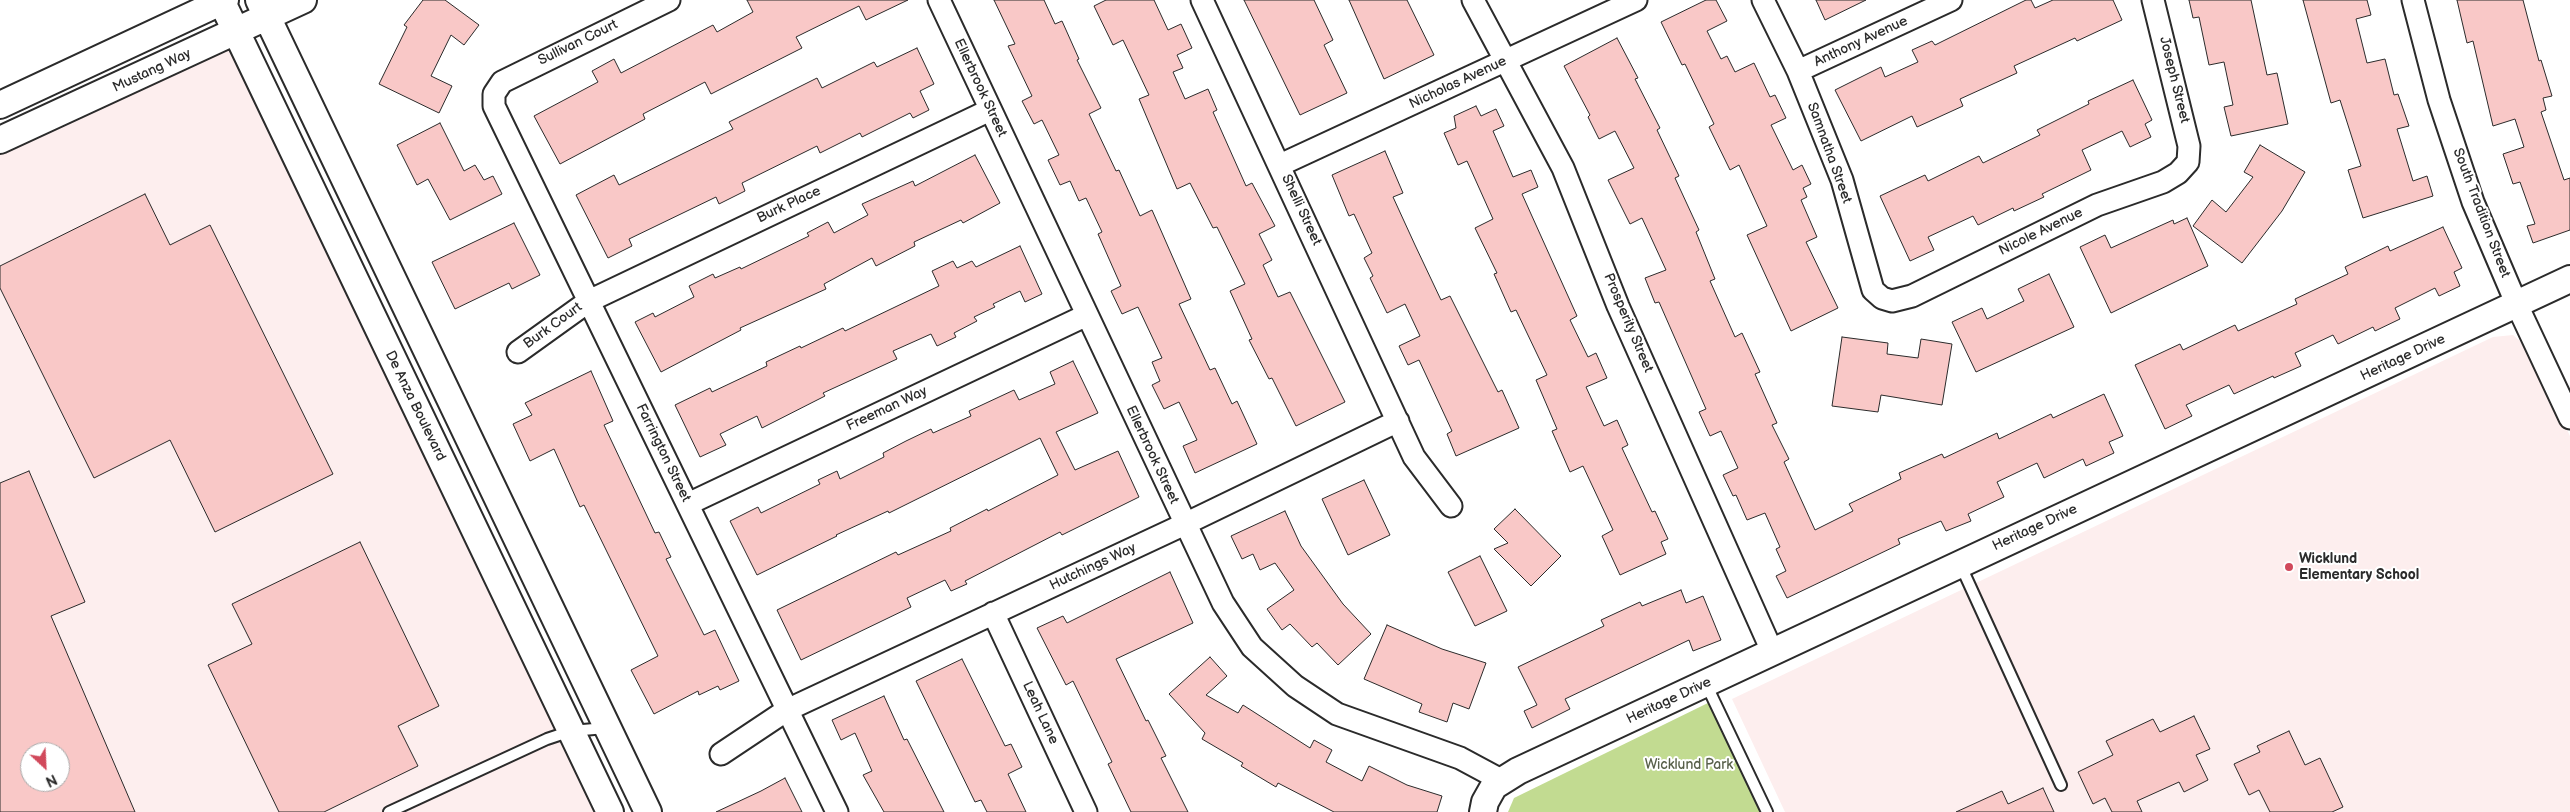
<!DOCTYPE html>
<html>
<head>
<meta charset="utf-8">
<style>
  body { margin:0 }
  #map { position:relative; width:2570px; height:812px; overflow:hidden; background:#fff; font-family:"Balsamiq Sans",sans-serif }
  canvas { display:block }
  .north { position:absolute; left:20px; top:742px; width:50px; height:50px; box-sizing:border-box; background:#fff; border:1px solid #aaa; border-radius:50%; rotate:155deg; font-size:14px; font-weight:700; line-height:20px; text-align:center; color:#2b2b2b }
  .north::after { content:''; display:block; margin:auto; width:18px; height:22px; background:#d1495b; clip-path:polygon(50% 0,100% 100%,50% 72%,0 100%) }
</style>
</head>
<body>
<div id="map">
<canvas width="2570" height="812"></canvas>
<div class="north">N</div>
</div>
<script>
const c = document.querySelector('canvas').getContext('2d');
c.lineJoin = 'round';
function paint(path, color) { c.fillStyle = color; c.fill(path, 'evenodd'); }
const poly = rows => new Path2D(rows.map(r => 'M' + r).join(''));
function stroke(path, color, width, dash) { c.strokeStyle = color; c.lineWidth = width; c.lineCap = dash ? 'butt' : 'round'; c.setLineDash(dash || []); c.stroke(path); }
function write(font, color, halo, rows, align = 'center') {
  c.font = font + ' "Balsamiq Sans",sans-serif'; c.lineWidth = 4; c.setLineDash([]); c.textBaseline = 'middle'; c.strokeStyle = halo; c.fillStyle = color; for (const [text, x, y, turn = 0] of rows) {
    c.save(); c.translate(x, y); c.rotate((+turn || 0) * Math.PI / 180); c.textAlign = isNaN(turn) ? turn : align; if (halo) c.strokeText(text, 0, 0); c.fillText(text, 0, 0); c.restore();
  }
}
paint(poly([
  [236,39,605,812,0,812,0,155],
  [30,752,60,752,60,782,30,782],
  [2513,335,2529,349,2570,436,2570,812,1785,812,1732,699,2493,337]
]), '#fdeeee');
paint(poly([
  [1712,701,1764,812,1508,812,1514,798]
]), '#c2db91');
const building = poly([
  [423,0,445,0,479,25,464,45,451,35,431,76,452,86,439,113,379,84,407,27,404,25,423,0],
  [747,0,908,0,866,20,859,6,796,37,802,48,711,94,705,82,643,114,645,119,560,164,534,116,598,82,592,71,614,59,621,73,713,25,717,32,753,12,747,0],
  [994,0,1044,0,1055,24,1062,21,1079,59,1077,60,1101,108,1089,114,1116,171,1119,170,1140,216,1152,210,1191,299,1179,304,1210,370,1215,368,1232,404,1237,401,1257,444,1195,473,1183,446,1197,440,1179,402,1164,409,1152,385,1160,381,1152,362,1162,358,1138,307,1122,314,1111,291,1121,286,1098,234,1102,232,1086,198,1079,201,1070,181,1060,185,1048,160,1059,155,1042,120,1034,124,1022,101,1032,96,1008,46,1015,44,994,0],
  [1106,0,1154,0,1168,30,1181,24,1192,48,1177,55,1183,68,1173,72,1185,99,1208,89,1217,110,1213,112,1246,186,1252,183,1275,226,1259,234,1272,260,1263,265,1278,297,1290,292,1345,402,1296,426,1272,378,1269,379,1249,340,1252,339,1230,291,1245,284,1217,227,1213,228,1190,183,1177,189,1139,99,1149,95,1123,40,1113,45,1094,6,1106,0],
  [1244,0,1314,0,1333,40,1324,45,1347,93,1300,115,1244,0],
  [1349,0,1407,0,1434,55,1384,79,1349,0],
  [1706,0,1716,0,1727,21,1707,31,1721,59,1727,56,1735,72,1754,63,1770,97,1775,95,1786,118,1771,125,1793,170,1802,165,1811,184,1803,188,1807,197,1801,200,1817,237,1806,242,1838,308,1791,331,1747,235,1767,226,1739,165,1730,170,1709,127,1714,124,1685,64,1682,65,1661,22,1706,0],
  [1816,0,1866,0,1825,20,1816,0],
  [2026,0,2031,0,2035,8,2053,0,2113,0,2122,20,2077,41,2075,38,2014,66,2017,73,1960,99,1963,106,1917,127,1912,116,1861,141,1835,90,1881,67,1885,77,1918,62,1912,50,1932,41,1935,45,2026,0],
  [2189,0,2251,0,2267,75,2277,73,2288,124,2231,136,2224,107,2233,105,2224,62,2209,65,2199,17,2193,18,2189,0],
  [2303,0,2367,0,2371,15,2356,19,2367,63,2385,59,2394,95,2398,94,2409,126,2397,129,2413,181,2427,176,2433,196,2363,218,2348,170,2361,166,2340,100,2331,103,2303,0],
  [2457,0,2523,0,2539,61,2541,60,2552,96,2543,98,2546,110,2541,112,2564,180,2570,178,2570,230,2533,243,2527,226,2535,224,2520,182,2513,184,2503,154,2524,147,2515,119,2493,126,2473,41,2467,43,2457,0],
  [1617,38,1638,78,1635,79,1660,128,1657,130,1679,176,1675,178,1699,230,1696,232,1715,279,1710,281,1735,337,1742,333,1760,372,1755,374,1777,423,1772,425,1789,459,1784,462,1815,530,1853,511,1849,504,1901,479,1899,473,1942,454,1944,458,1997,433,1999,439,2051,414,2053,418,2104,394,2123,436,2109,442,2114,453,2086,466,2083,459,2044,478,2037,463,1997,482,2004,497,1968,514,1971,521,1946,531,1941,521,1898,539,1900,544,1787,598,1776,576,1786,571,1776,549,1780,547,1765,513,1747,520,1736,495,1733,496,1723,475,1738,468,1721,431,1710,436,1699,412,1706,409,1659,302,1655,303,1645,278,1666,270,1642,218,1630,224,1608,180,1634,168,1615,131,1599,139,1588,117,1590,115,1564,66,1617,38],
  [917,48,934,84,920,91,929,110,913,118,910,113,862,137,860,133,820,153,817,146,742,183,745,191,719,204,716,197,629,239,632,246,608,258,576,195,614,175,619,185,733,129,729,122,817,78,822,88,874,62,877,67,917,48],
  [2133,80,2152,120,2145,124,2151,137,2130,147,2122,131,2082,150,2091,170,2042,194,2044,197,2014,211,2013,208,1978,225,1973,216,1928,237,1934,250,1910,261,1880,196,1925,175,1928,181,1979,156,1983,163,2040,135,2037,130,2089,104,2088,101,2133,80],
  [1476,106,1481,116,1496,109,1504,126,1493,131,1513,177,1531,170,1538,187,1522,194,1577,316,1570,320,1588,357,1596,353,1607,378,1586,387,1604,426,1617,420,1628,445,1622,448,1652,512,1655,511,1668,539,1661,542,1666,554,1620,575,1602,536,1613,530,1583,466,1570,472,1552,431,1557,429,1536,380,1547,375,1516,310,1511,312,1494,274,1497,273,1475,228,1493,219,1467,161,1458,165,1444,133,1456,128,1454,116,1476,106],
  [440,123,464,171,475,165,484,180,493,176,502,194,450,220,428,179,417,185,397,145,440,123],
  [2260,145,2305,172,2282,211,2242,263,2193,226,2212,200,2226,212,2253,177,2244,172,2260,145],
  [1385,151,1403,193,1393,197,1415,245,1441,300,1450,296,1498,392,1502,390,1519,428,1456,456,1447,434,1452,431,1419,360,1408,365,1399,346,1420,336,1405,304,1387,313,1370,278,1373,276,1364,258,1372,253,1354,214,1349,216,1332,175,1385,151],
  [975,155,1000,203,963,223,961,220,914,242,915,246,876,266,872,258,824,284,826,289,740,328,741,330,661,372,635,322,653,313,655,317,694,297,689,286,713,274,715,278,740,267,741,269,809,236,807,233,828,222,834,233,868,215,862,204,913,181,915,186,975,155],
  [145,194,170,245,210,225,333,474,215,532,170,440,94,478,0,288,0,266,145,194],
  [2187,218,2208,266,2111,313,2080,247,2105,235,2111,248,2173,220,2174,224,2187,218],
  [514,223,540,275,512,289,509,283,455,309,432,262,514,223],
  [2443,227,2462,268,2454,272,2460,286,2439,296,2435,288,2395,308,2400,319,2375,331,2373,327,2338,344,2333,335,2295,353,2301,366,2274,378,2273,376,2234,394,2229,385,2186,405,2192,416,2165,429,2135,365,2180,344,2183,350,2235,325,2238,331,2297,304,2295,299,2348,274,2345,267,2388,246,2390,251,2443,227],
  [1020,246,1042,294,1025,302,1020,291,993,304,995,307,974,317,977,321,954,333,956,337,937,346,931,334,893,351,897,359,823,393,825,396,762,428,757,416,720,434,726,445,700,457,675,405,710,388,712,392,767,366,766,362,800,346,801,348,843,328,845,331,939,286,932,271,953,261,957,268,972,261,976,267,1020,246],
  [2049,274,2074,327,1976,372,1952,322,1982,308,1987,319,2024,301,2018,289,2049,274],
  [1842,337,1888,343,1887,354,1918,358,1921,339,1952,344,1942,405,1881,395,1878,412,1832,406,1842,337],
  [1073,361,1098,413,1056,432,1075,470,1118,451,1139,497,1062,535,1060,532,965,581,967,584,951,591,945,580,907,598,911,607,801,660,777,610,896,552,898,555,951,531,950,528,987,509,988,511,1058,475,1040,438,889,513,888,511,836,535,837,536,757,575,730,521,758,507,761,513,820,484,818,480,837,471,840,479,884,457,883,453,906,441,931,429,933,433,971,416,969,411,1014,390,1019,400,1055,384,1050,372,1073,361],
  [591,371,613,421,604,425,655,533,659,532,671,557,666,559,704,635,715,630,739,681,720,690,718,686,699,695,698,691,654,714,631,670,658,656,584,505,580,507,554,449,530,461,513,424,532,415,525,403,591,371],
  [29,471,85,602,51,616,135,812,0,812,0,483,29,471],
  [30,752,60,752,60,782,30,782,30,752],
  [1364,480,1390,535,1348,555,1322,499,1364,480],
  [1515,509,1561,556,1531,586,1494,549,1508,543,1494,529,1515,509],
  [1285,511,1301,546,1343,604,1371,634,1338,665,1317,643,1312,647,1290,624,1282,630,1267,609,1294,590,1275,563,1260,570,1253,554,1242,559,1231,536,1285,511],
  [360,542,439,706,398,726,418,766,324,812,279,812,208,665,252,644,232,604,360,542],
  [1480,556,1507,611,1475,626,1448,572,1480,556],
  [1170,572,1193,623,1116,659,1146,721,1148,720,1166,756,1161,758,1188,812,1131,812,1108,764,1112,762,1073,681,1066,685,1037,628,1063,616,1067,623,1170,572],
  [1681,590,1686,603,1703,596,1721,640,1693,651,1689,640,1565,699,1570,709,1532,728,1524,711,1537,705,1518,667,1604,626,1601,620,1640,602,1642,606,1681,590],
  [1387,625,1442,649,1486,663,1469,709,1453,703,1447,722,1419,712,1422,704,1364,679,1387,625],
  [1210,657,1227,676,1206,695,1238,713,1243,705,1310,748,1314,740,1332,750,1326,762,1362,781,1369,766,1407,785,1442,796,1437,812,1334,812,1278,783,1276,787,1241,766,1243,763,1202,739,1205,733,1169,694,1210,657],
  [962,659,1005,746,1011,744,1022,767,1008,774,1026,812,987,812,981,800,975,802,916,681,962,659],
  [884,696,904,740,907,739,944,812,884,812,863,775,872,771,855,733,841,740,832,720,884,696],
  [2194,716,2210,749,2196,755,2208,780,2184,792,2179,782,2137,801,2142,812,2112,812,2105,798,2093,804,2078,772,2113,755,2106,741,2153,719,2160,732,2194,716],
  [2289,731,2305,765,2320,758,2343,807,2332,812,2270,812,2259,790,2249,795,2234,764,2260,752,2257,746,2289,731],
  [785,778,802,812,716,812,761,791,785,778],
  [2043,788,2054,812,1956,812,2002,791,2008,804,2043,788]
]);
paint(building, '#f9c8c7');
stroke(building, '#2b2b2b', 1);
const service = poly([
  [1960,564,2061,785],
  [1706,684,1767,812],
  [389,812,547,739,571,731,606,728]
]);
const minor = poly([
  [669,0,502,82,494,94,494,106,837,812],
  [939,0,1223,603,1252,647,1295,686,1337,714,1460,758,1501,780],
  [1202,0,1414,457,1451,506],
  [1473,0,1563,168,1618,306,1772,651],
  [1763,0,1798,71,1842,180,1873,290,1882,298,1892,301,1912,296,2097,205,2163,182,2178,173,2188,162,2189,146,2153,0],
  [2413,0,2439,100,2473,202,2517,305,2570,418],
  [1798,71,1951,0],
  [1280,165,1636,0],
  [518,352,589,301,990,110],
  [688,504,1087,315],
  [993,613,1086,812],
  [721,754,787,710,1185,524,1398,421]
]);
const tertiary = poly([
  [221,0,610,812],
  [259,0,648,812],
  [0,105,225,0],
  [0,140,303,0],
  [1483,812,1485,802,1494,786,1518,771,2570,279]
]);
stroke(service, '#2b2b2b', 14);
stroke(minor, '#2b2b2b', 25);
stroke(tertiary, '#2b2b2b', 30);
stroke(service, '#fff', 10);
stroke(minor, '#fff', 21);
stroke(tertiary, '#fff', 26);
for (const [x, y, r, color] of [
  [2289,567,5,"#d1495b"]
]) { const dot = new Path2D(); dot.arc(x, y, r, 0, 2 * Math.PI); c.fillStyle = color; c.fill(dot); stroke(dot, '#fff', 2); }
write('14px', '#2b2b2b', '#fff', [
  ["Anthony Avenue",1861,42,-25],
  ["Sullivan Court",578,43,-26],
  ["Mustang Way",152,71,-25],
  ["Joseph Street",2174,80,76],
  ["Nicholas Avenue",1458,83,-25],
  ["Ellerbrook Street",980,88,65],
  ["Samnatha Street",1829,153,70],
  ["Burk Place",789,205,-25],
  ["Shelli Street",1301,210,65],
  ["South Tradition Street",2481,213,69],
  ["Nicole Avenue",2041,232,-26],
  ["Prosperity Street",1628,323,67],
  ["Burk Court",553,326,-36],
  ["Heritage Drive",2403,358,-25],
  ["De Anza Boulevard",415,406,64],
  ["Freeman Way",887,409,-25],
  ["Farrington Street",663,453,64],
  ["Ellerbrook Street",1152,455,65],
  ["Heritage Drive",2035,528,-25],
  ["Hutchings Way",1093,567,-25],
  ["Heritage Drive",1669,701,-25],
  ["Leah Lane",1040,713,65]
]);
write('bold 14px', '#2b2b2b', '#fff', [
  ["Wicklund",2299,559],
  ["Elementary School",2299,575]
], 'left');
write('14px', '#58604a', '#fff', [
  ["Wicklund Park",1689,765]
]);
</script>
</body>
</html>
